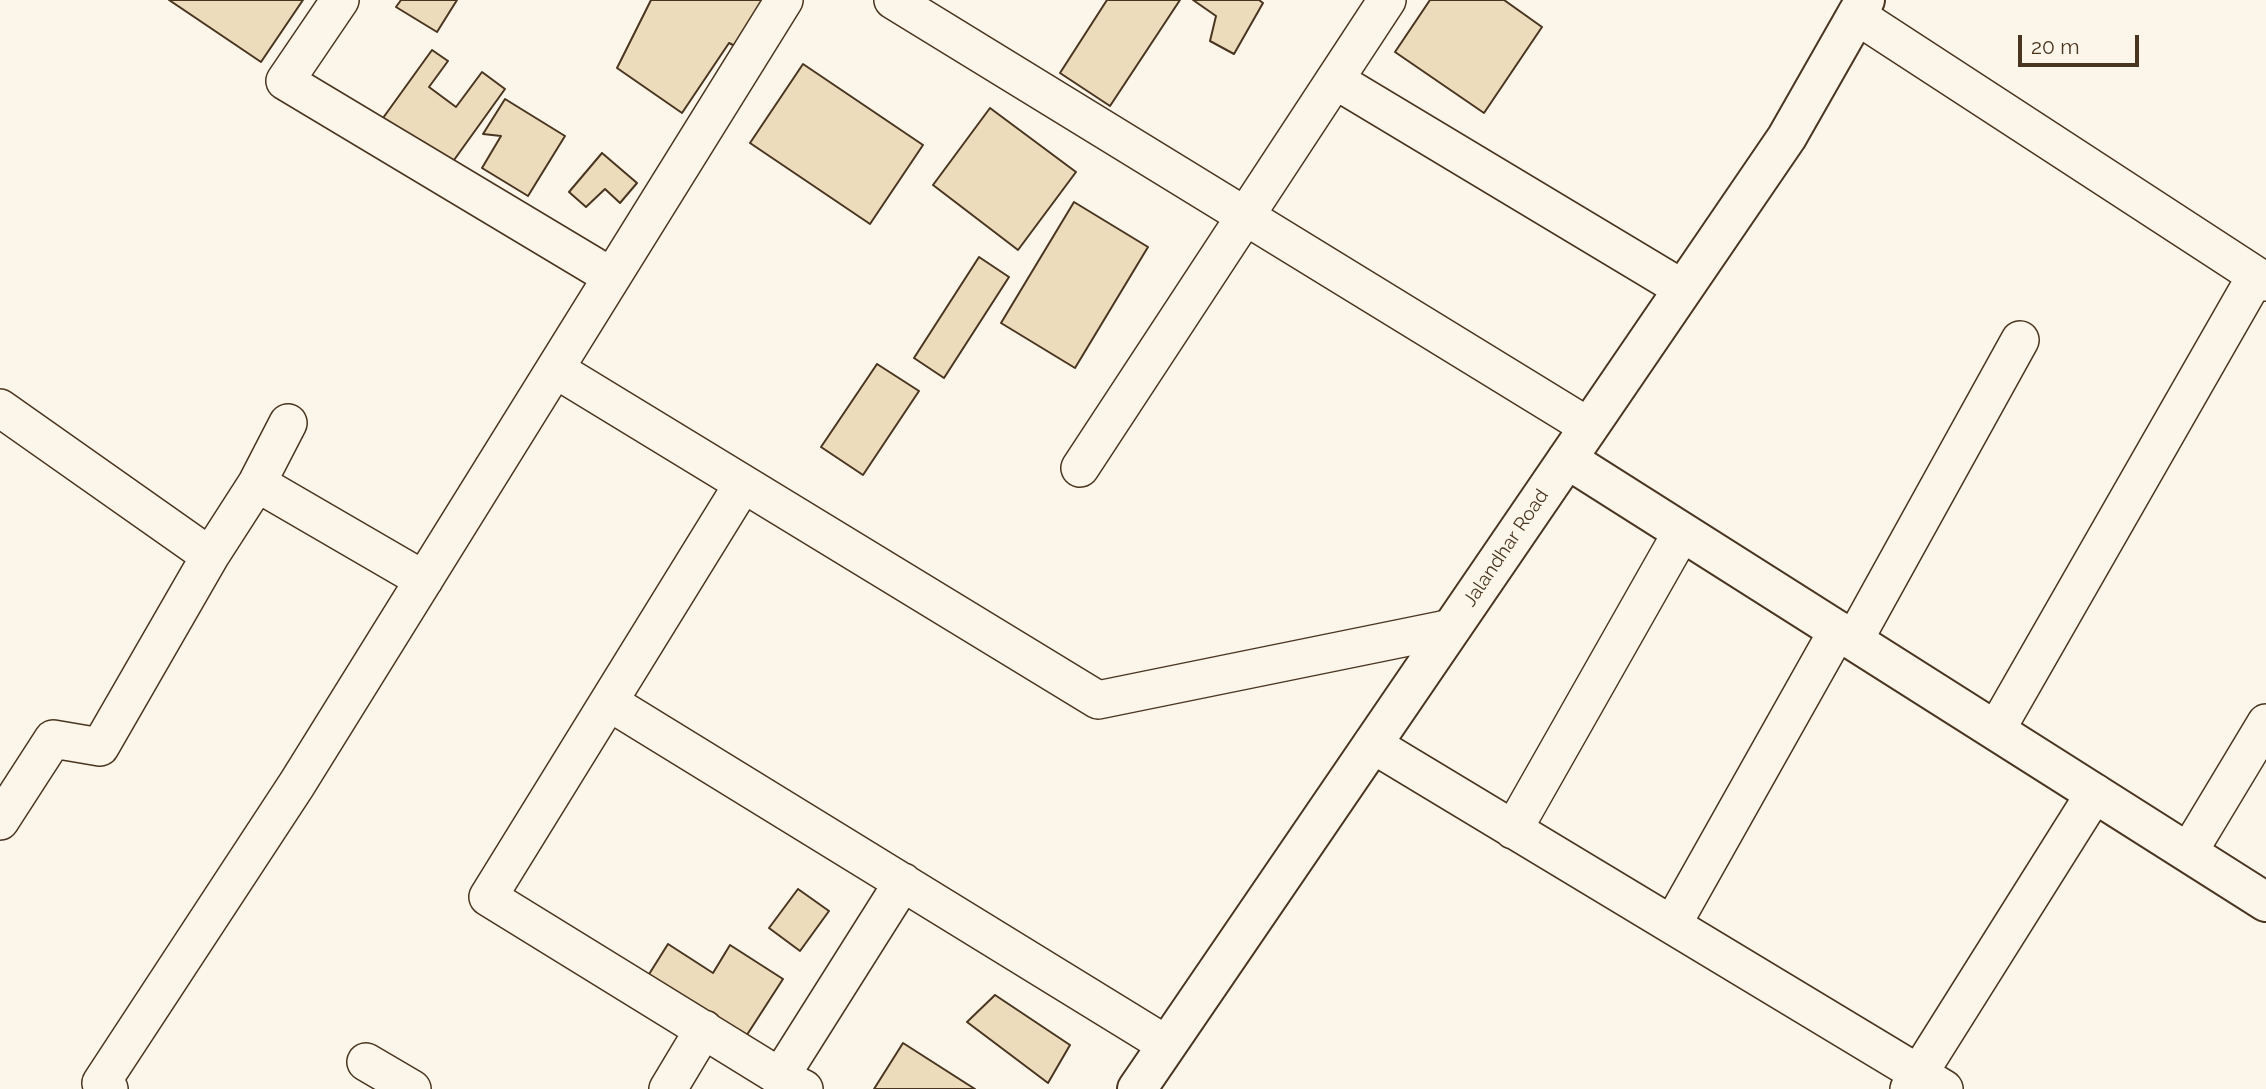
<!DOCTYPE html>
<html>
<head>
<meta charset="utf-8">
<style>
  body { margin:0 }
  #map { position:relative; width:2266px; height:1089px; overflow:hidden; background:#fbf6e9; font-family:Raleway,sans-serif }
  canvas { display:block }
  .scale { position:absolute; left:2018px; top:35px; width:121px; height:32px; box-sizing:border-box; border:4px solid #4a3520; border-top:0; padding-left:9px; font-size:21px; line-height:24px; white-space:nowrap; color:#4a3520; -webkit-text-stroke:5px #fbf6e9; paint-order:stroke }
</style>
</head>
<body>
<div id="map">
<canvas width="2266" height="1089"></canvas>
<div class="scale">20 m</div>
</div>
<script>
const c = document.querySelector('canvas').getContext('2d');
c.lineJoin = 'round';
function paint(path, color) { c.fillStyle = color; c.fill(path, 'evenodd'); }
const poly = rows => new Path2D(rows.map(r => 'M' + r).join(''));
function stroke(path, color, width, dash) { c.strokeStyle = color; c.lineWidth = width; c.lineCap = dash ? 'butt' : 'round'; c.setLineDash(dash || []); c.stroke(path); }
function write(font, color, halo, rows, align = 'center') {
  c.font = font + ' Raleway,sans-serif'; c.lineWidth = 5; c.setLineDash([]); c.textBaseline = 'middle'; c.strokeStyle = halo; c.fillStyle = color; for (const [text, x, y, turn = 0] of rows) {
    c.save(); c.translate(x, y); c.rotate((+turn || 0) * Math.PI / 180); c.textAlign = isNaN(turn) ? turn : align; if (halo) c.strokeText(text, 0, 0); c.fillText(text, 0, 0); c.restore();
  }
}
const building = poly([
  [169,0,303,0,261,62,169,0],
  [401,0,457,0,437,32,396,7,401,0],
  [651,0,772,0,743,50,729,43,682,113,617,68,651,0],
  [1107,0,1180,0,1110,106,1060,73,1107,0],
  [1193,0,1259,0,1263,3,1234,54,1210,41,1216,16,1193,0],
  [1430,0,1504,0,1542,27,1484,113,1395,52,1430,0],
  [432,50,448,61,429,87,456,107,482,72,505,89,449,167,383,118,432,50],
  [803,64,923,145,870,224,750,143,803,64],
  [505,99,565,136,528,196,482,168,501,136,483,134,505,99],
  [990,108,1076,172,1018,250,933,185,990,108],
  [602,153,637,183,620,203,605,189,586,207,569,192,602,153],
  [1074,202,1148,247,1075,368,1001,323,1074,202],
  [979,257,1009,277,944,378,914,358,979,257],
  [877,364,919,391,863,475,821,447,877,364],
  [798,889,829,911,800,951,769,928,798,889],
  [668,944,713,973,730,945,783,979,743,1041,646,979,668,944],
  [995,995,1070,1045,1048,1083,967,1022,995,995],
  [903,1043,975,1089,874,1089,903,1043]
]);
paint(building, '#ecdcbc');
stroke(building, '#4a3520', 2);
const street = poly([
  [340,0,285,81,612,277],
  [893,0,1589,427],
  [1856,15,2266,282],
  [1335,80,1683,289],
  [555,369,1098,700,1452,628],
  [0,408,210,556],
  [1080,468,1387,0],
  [257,483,424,580],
  [743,484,488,897,780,1077,804,1089],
  [1854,640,2020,340],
  [609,702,1167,1045],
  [1996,730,2256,276],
  [1372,744,1944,1089],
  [0,821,53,739,100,747,210,556,257,483,288,423],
  [1513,830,1682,532],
  [2189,851,2266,723],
  [1672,925,1838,630],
  [366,1062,412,1089],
  [780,1077,903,882],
  [109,1089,101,1083,297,784,784,0],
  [668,1089,704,1029],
  [1909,1089,2095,793]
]);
const secondary = poly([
  [1567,459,2266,902],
  [1137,1089,1787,137,1865,0]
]);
stroke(street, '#4a3520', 40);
stroke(secondary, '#4a3520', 42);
stroke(street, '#fbf6e9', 37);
stroke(secondary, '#fbf6e9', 38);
write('19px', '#4a3520', '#fbf6e9', [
  ["Jalandhar Road",1506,548,-56]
]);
</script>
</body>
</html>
